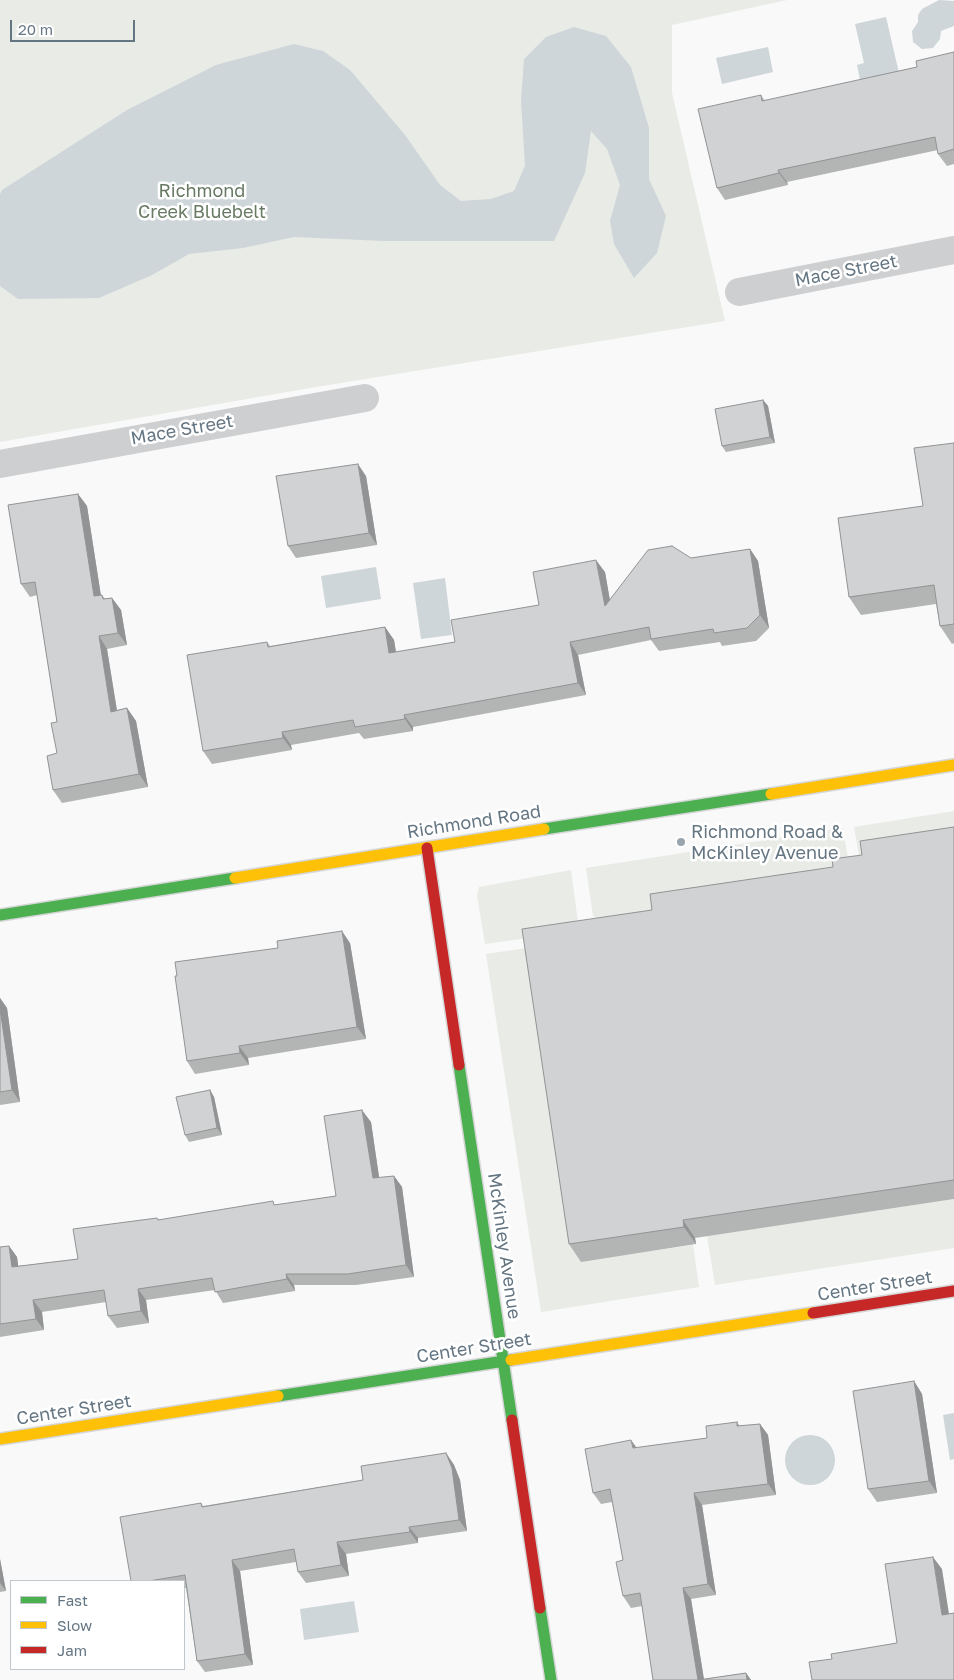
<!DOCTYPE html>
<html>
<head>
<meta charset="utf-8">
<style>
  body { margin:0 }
  #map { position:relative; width:954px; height:1680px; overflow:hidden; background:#f9f9f9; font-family:"Golos Text",sans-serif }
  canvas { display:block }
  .legend { position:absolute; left:10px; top:1580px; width:175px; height:90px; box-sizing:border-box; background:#fff; border:1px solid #c1c8cd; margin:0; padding:6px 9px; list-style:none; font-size:15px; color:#657683 }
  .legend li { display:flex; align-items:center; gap:10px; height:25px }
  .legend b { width:25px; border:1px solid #c1c8cd }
  .scale { position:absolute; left:10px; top:20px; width:125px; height:22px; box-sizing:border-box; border:2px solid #657683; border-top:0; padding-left:6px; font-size:15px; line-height:18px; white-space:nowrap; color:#657683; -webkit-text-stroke:4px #fff; paint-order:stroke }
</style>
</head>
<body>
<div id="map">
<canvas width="954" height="1680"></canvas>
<ul class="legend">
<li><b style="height:6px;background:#4caf50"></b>Fast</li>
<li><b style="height:6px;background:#ffc107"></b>Slow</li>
<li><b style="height:6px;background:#c62828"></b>Jam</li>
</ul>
<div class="scale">20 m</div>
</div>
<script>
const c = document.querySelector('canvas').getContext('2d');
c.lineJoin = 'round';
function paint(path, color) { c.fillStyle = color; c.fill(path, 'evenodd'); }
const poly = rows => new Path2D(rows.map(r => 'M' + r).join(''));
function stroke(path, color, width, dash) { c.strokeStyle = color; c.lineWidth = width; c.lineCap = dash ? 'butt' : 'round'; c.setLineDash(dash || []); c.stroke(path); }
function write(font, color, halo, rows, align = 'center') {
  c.font = font + ' "Golos Text",sans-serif'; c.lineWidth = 5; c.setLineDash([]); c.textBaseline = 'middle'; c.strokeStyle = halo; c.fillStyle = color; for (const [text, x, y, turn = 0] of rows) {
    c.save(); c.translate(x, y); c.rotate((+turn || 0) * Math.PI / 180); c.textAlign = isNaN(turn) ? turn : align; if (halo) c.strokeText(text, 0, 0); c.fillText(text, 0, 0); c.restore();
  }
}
paint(poly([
  [0,0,787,0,672,25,672,93,725,321,316,387,0,442],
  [954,811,954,847,860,861,854,827],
  [843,828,849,865,844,877,601,921,593,916,586,868],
  [571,870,578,922,570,932,485,944,477,896,479,887],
  [534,947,581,1261,693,1245,699,1287,541,1312,486,954],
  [954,1199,954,1248,715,1285,707,1236]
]), '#e8ebe6');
paint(poly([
  [939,0,954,1,954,26,941,31,940,39,933,48,922,49,913,42,912,31,918,22,918,15,922,9],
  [886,17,899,73,860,80,857,65,864,63,855,24],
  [574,27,606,36,631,67,649,128,649,179,666,216,657,253,634,278,614,244,610,221,620,185,607,149,591,131,585,173,554,241,384,241,294,237,243,248,189,254,152,275,99,298,18,299,0,286,0,194,2,190,127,110,216,65,294,44,323,51,350,70,405,135,440,185,461,201,491,199,514,191,525,166,521,101,524,59,546,37],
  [768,47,773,72,722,84,716,58],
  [376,567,381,599,326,608,321,576],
  [445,578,452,635,421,639,413,583],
  [954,1413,954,1459,950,1460,943,1415],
  '785 1460a25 25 0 1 1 50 0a25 25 0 1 1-50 0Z',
  [354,1601,359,1632,304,1640,300,1609]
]), '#ced6d9');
const fast = poly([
  [544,829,771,794],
  [0,915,235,878],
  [459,1065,512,1420],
  [278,1396,511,1360],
  [540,1608,551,1680]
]);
const slow = poly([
  [771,794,954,765],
  [235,878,544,829],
  [511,1360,813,1313],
  [0,1439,278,1396]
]);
const jam = poly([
  [427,848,459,1065],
  [813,1313,954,1291],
  [512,1420,540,1608]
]);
stroke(fast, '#d5d6d7', 14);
stroke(slow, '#d5d6d7', 14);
stroke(jam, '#d5d6d7', 14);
stroke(poly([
  [739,292,954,250],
  [0,464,365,398]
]), '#cecfd0', 28);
stroke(fast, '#4caf50', 11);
stroke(slow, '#ffc107', 11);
stroke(jam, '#c62828', 11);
paint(poly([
  [954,52,954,164,947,166,938,154,938,150,787,182,788,185,725,200,717,188,761,95,765,101,917,67],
  [763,400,768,406,775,443,726,452,722,446],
  [954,443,954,643,952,644,940,626,936,604,861,615,849,597,923,506],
  [366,476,377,545,296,558,288,546],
  [78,494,87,506,101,596,102,595,105,599,112,598,121,610,127,645,107,649,117,710,127,708,136,721,148,787,62,803,53,790,57,753,57,722,37,595,30,597,21,584],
  [750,549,758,561,769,628,756,641,722,646,720,642,659,651,651,640,578,655,586,695,413,727,413,731,364,739,359,733,291,745,292,750,212,764,203,751,267,642,270,646,385,627,394,640,396,652,455,642,539,605,605,572,610,600,691,558],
  [954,827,954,1199,695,1238,696,1244,581,1262,569,1244,652,910,833,867],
  [350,943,366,1039,248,1058,249,1065,195,1074,187,1061,177,976],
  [0,998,7,1008,20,1102,0,1105],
  [210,1090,214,1097,222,1135,189,1142,185,1135],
  [371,1122,379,1178,394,1176,402,1187,414,1277,356,1285,294,1285,295,1291,223,1303,215,1290,146,1300,149,1323,117,1328,108,1316,106,1302,42,1312,44,1330,0,1337,0,1247,9,1246,17,1257,18,1266,78,1259,157,1218,159,1220,276,1205,336,1196],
  [914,1381,922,1394,937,1493,877,1502,868,1489],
  [737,1422,740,1426,760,1424,768,1435,776,1495,702,1505,716,1595,691,1599,704,1679,746,1673,751,1680,653,1680,642,1606,631,1608,623,1596,623,1560,612,1502,601,1504,593,1493,637,1448,707,1438],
  [446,1453,454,1465,460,1480,467,1531,418,1538,418,1543,346,1554,349,1576,306,1583,298,1572,296,1562,240,1571,253,1665,205,1672,197,1661,186,1588,184,1588,184,1581,131,1581,201,1503,203,1506,363,1480],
  [0,1559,6,1591,0,1592]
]), '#b3b5b5');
paint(poly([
  [778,170,787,182,788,185,779,173],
  [763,400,768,406,775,443,770,437],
  [358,464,366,476,377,545,369,533],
  [78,494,87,506,103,609,94,596],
  [750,549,758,561,769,628,760,615],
  [596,560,605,572,613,619,605,606],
  [112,598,121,610,127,645,118,633],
  [385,627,394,640,398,665,389,653],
  [99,636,107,649,119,724,111,712],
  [570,642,578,655,586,695,578,683],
  [127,708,136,721,148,787,139,774],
  [404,715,413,727,413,731,405,719],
  [282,732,291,745,292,750,283,738],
  [342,931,350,943,366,1039,357,1027],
  [0,998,7,1008,20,1102,12,1090,0,1009],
  [239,1046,248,1058,249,1065,240,1053],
  [210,1090,214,1097,222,1135,217,1128],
  [362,1110,371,1122,381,1190,373,1178],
  [394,1176,402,1187,414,1277,406,1265],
  [683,1220,695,1238,696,1244,684,1227],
  [9,1246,17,1257,20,1279,12,1267],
  [286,1274,294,1285,295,1291,287,1279],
  [138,1289,146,1300,149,1323,141,1311],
  [33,1300,42,1312,44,1330,36,1319],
  [914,1381,922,1394,937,1493,929,1481],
  [760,1424,768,1435,776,1495,768,1484],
  [631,1440,639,1451,633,1448],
  [446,1453,454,1465,460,1480,467,1531,459,1520],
  [694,1493,702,1505,716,1595,708,1584],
  [409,1527,418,1538,418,1543,410,1532],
  [337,1542,346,1554,349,1576,341,1565],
  [933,1557,942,1569,951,1627,942,1615],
  [0,1559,6,1591,0,1583],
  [232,1560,240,1571,253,1665,245,1654],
  [683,1588,691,1599,704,1680,698,1680],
  [746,1673,751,1680,747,1680]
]), '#929394');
const building = poly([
  [954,52,954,149,938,154,935,137,778,170,779,173,717,188,698,109,761,95,762,101,917,67,916,61,954,52],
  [763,400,770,437,722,446,715,409,763,400],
  [954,443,954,624,940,626,934,585,849,597,838,518,923,506,914,448,954,443],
  [358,464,369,533,288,546,276,476,358,464],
  [78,494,94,596,102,595,103,599,112,598,118,633,99,636,111,712,127,708,139,774,53,790,47,756,57,753,51,723,57,722,35,582,21,584,8,505,78,494],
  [672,546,691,558,750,549,760,615,747,628,714,633,713,629,651,639,649,627,570,642,578,683,404,715,405,719,355,727,353,720,282,732,283,738,203,751,187,655,267,642,268,647,385,627,389,653,455,642,451,620,539,605,533,572,596,560,605,606,648,550,672,546],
  [954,827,954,1180,683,1220,684,1227,569,1244,522,929,652,910,650,894,833,867,832,859,862,855,860,841,954,827],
  [342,931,357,1027,239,1046,240,1053,187,1061,175,976,177,976,175,962,278,948,277,941,342,931],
  [0,1009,12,1090,0,1092,0,1009],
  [210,1090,217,1128,185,1135,176,1097,210,1090],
  [362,1110,373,1178,394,1176,406,1265,348,1274,286,1274,287,1279,215,1292,212,1278,138,1289,141,1311,108,1316,104,1290,33,1300,36,1319,0,1324,0,1247,9,1246,12,1267,78,1259,73,1229,157,1218,158,1220,273,1201,274,1205,336,1196,324,1116,362,1110],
  [914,1381,929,1481,868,1489,853,1391,914,1381],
  [737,1422,737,1426,760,1424,768,1484,694,1493,708,1584,683,1588,698,1680,746,1673,747,1680,653,1680,640,1593,623,1596,616,1562,623,1560,610,1489,593,1493,585,1449,631,1440,633,1448,707,1438,706,1426,737,1422],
  [446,1453,452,1468,459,1520,409,1527,410,1532,337,1542,341,1565,298,1572,294,1549,232,1560,245,1654,197,1661,185,1575,149,1581,131,1581,120,1517,201,1503,202,1507,363,1480,361,1466,446,1453],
  [933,1557,942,1615,954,1613,954,1680,812,1680,809,1662,832,1659,831,1654,897,1643,885,1564,933,1557]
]);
paint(building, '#d0d2d3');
stroke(building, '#929394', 1);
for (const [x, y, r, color] of [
  [681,842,5,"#99a4ac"]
]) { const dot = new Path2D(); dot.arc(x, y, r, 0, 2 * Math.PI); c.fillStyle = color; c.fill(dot); stroke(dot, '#fff', 2); }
write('18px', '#687a64', '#fff', [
  ["Richmond",202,191],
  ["Creek Bluebelt",202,212]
]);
write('18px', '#657683', '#fff', [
  ["Mace Street",846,271,-11],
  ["Mace Street",182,430,-10],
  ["Richmond Road",474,822,-9],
  ["McKinley Avenue",504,1246,82],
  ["Center Street",875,1286,-9],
  ["Center Street",474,1348,-9],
  ["Center Street",74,1410,-9]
]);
write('18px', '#657683', '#fff', [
  ["Richmond Road &",691,832],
  ["McKinley Avenue",691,853]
], 'left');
</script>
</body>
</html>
